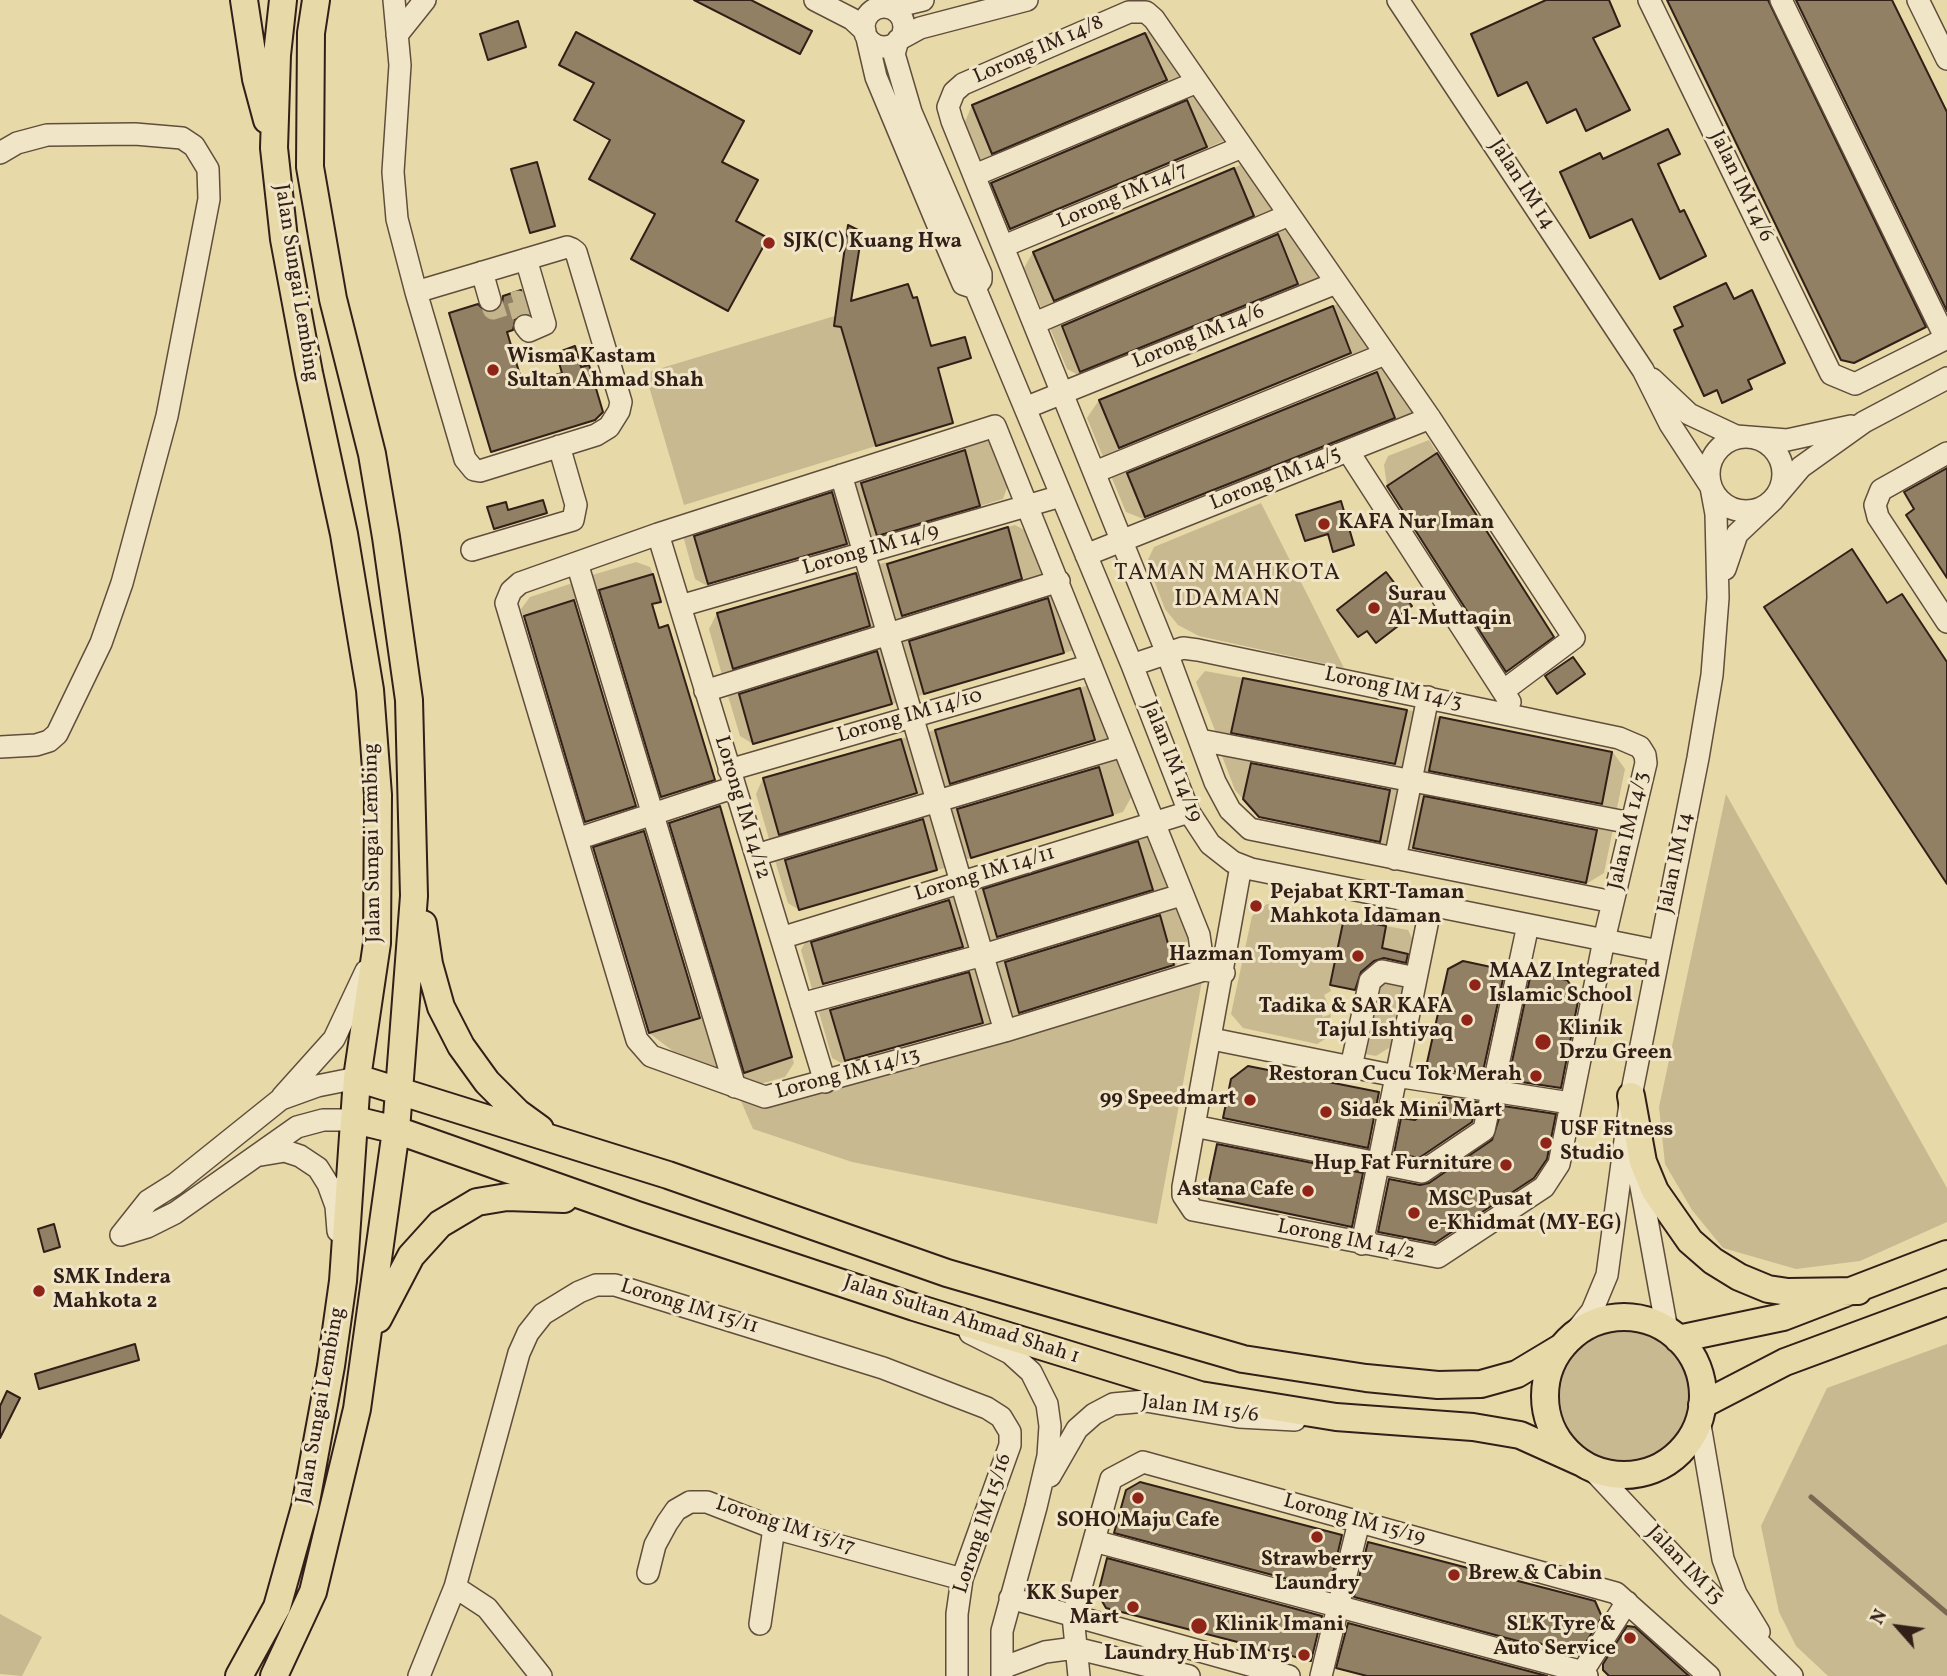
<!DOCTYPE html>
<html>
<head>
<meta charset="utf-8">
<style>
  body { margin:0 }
  #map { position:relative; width:1947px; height:1676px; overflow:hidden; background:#e8d9a9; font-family:Vollkorn,serif }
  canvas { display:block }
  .north { position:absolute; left:1863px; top:1592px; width:70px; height:70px; -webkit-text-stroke:5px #f0e6c7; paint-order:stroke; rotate:298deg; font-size:19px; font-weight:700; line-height:28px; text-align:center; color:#321f18 }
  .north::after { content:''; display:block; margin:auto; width:24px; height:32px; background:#321f18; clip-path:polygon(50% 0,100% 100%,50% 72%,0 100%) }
</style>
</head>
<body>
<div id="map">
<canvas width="1947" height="1676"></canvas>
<div class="north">N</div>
</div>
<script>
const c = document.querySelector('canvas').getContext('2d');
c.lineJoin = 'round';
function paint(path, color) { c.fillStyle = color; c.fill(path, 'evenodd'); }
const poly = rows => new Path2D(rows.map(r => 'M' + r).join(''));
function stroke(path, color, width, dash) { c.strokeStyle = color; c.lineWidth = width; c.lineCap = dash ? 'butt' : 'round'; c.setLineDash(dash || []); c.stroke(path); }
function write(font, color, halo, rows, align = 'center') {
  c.font = font + ' Vollkorn,serif'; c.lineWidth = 6; c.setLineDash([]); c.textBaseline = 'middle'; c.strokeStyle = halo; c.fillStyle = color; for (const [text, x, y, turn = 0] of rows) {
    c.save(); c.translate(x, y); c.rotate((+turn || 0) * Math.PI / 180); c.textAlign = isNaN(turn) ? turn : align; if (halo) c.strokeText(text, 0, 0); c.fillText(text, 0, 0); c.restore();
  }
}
paint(poly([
  [1153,29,1187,79,1170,87,1145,33],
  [1193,88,1228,139,1207,148,1184,92],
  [972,105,994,159,981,165,964,124],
  [1244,163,1278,213,1257,222,1234,168],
  [1288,228,1322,278,1299,288,1277,232],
  [1033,252,1056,306,1043,312,1024,268],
  [1339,303,1373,353,1354,361,1333,306],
  [838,315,876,446,684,505,645,373],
  [1060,321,1082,377,1067,369,1049,326],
  [1379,362,1413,413,1396,420,1374,364],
  [1099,400,1121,455,1105,462,1087,418],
  [995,439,1010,479,1003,499,980,506,964,448],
  [1429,440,1437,453,1387,486,1384,465,1388,456],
  [1124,465,1146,520,1126,512,1109,471],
  [860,478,877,536,866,539,850,481],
  [839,487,855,545,847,547,831,489],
  [1261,503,1309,598,1344,668,1199,636,1178,625,1165,609,1147,562,1154,547],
  [1015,525,1032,534,1050,578,1024,586,1008,527],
  [692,529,709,587,695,579,682,532],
  [636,562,650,567,653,574,594,592,589,576],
  [887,562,903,620,892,623,876,565],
  [863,571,880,629,872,631,856,573],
  [576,582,581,598,523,617,521,609,530,597],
  [1055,593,1078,649,1064,653,1047,595],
  [717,613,733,671,722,675,709,629],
  [907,637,924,694,914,698,897,640],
  [883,644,899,702,892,704,875,646],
  [1205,671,1243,678,1229,740,1218,738,1196,682],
  [1092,684,1114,741,1097,746,1080,688],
  [737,686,753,744,740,736,726,689],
  [1407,710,1419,712,1405,775,1394,773],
  [1430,715,1440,717,1427,781,1417,779],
  [935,730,952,788,941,791,925,733],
  [909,736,926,794,918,797,901,739],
  [1219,748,1253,754,1243,799,1235,790],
  [1612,751,1625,769,1615,818,1599,815],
  [1119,753,1134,792,1123,812,1113,815,1097,760],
  [763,778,779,837,769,839,756,794],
  [1392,780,1404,782,1391,845,1379,843],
  [1416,784,1426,786,1413,849,1403,847],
  [1726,794,1947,1188,1947,1222,1860,1261,1796,1269,1723,1248,1692,1210,1665,1164,1659,1107],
  [955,800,971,858,961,861,944,803],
  [929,809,945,868,937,870,921,812],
  [1599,822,1614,824,1604,873,1586,884],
  [1146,837,1155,844,1174,892,1155,897,1138,840],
  [782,852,799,910,788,903,773,854],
  [982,885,998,943,988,946,971,888],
  [956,892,972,950,964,953,948,895],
  [1179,904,1190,934,1175,968,1159,910],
  [1267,904,1344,918,1329,986,1331,991,1324,995,1328,1004,1320,1008,1323,1017,1331,1014,1327,1038,1317,1044,1243,1028,1231,1014,1252,916],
  [1386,926,1408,930,1413,940,1410,954,1382,948],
  [809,935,826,993,814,996,801,950],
  [1003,955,1019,1014,1008,1017,992,959],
  [975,964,992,1022,984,1025,968,966],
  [1204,970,1157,1224,852,1162,753,1129,735,1087,765,1097],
  [1387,981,1404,984,1392,1046,1376,1056,1365,1054,1379,988],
  [829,1007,845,1065,832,1058,818,1009],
  [707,1016,722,1069,673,1051,649,1033],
  [792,1057,794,1063,785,1077,760,1084,737,1075],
  '1560 1396a65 65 0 1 1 130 0a65 65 0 1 1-130 0Z',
  [1947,1344,1947,1676,1828,1676,1796,1646,1779,1612,1761,1526,1827,1388],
  [0,1614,42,1637,22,1676,0,1674]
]), '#c9b990');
stroke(poly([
  [1811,1497,1947,1613]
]), '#7a6952', 5);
const building = poly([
  [694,0,751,0,812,31,800,54,694,0],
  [1546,0,1609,0,1620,26,1593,38,1630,110,1586,131,1576,109,1547,123,1527,82,1498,96,1471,34,1546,0],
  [1667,0,1768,0,1926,327,1854,363,1841,360,1667,0],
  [1796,0,1892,0,1947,112,1947,311,1796,0],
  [518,21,526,47,488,60,480,34,518,21],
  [576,32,744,121,722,162,758,180,736,221,768,238,728,311,631,259,655,214,589,179,610,140,574,120,594,83,559,65,576,32],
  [1145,33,1167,80,992,154,972,105,1145,33],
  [1187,100,1207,147,1010,229,991,183,1187,100],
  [1668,129,1680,154,1658,164,1680,212,1684,210,1706,256,1660,279,1632,219,1590,238,1560,172,1600,153,1603,159,1668,129],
  [537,162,555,226,530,233,511,169,537,162],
  [1234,168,1254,216,1054,301,1033,252,1234,168],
  [848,225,862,232,851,301,908,284,913,298,917,297,931,346,965,337,971,358,938,368,953,423,876,446,841,327,834,326,848,225],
  [1278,234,1298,284,1080,372,1062,326,1278,234],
  [1726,283,1734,299,1752,290,1785,363,1748,380,1752,389,1722,403,1717,390,1704,396,1674,330,1683,326,1674,307,1726,283],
  [521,290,528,314,516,316,513,330,507,332,523,385,562,373,556,353,575,346,581,367,589,365,603,412,595,420,491,452,449,313,478,304,486,312,494,312,502,304,503,296,521,290],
  [1333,306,1351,353,1119,448,1099,400,1333,306],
  [1377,372,1395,418,1145,517,1127,473,1377,372],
  [965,450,980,506,877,536,861,483,965,450],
  [1437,453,1554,637,1506,672,1387,486,1437,453],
  [1947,468,1947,578,1906,515,1914,509,1904,492,1947,468],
  [832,492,847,544,708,584,694,536,832,492],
  [543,500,547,513,494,529,487,507,506,502,508,510,543,500],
  [1341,501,1354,545,1333,552,1328,534,1305,541,1296,515,1341,501],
  [1008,527,1022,579,902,616,887,564,1008,527],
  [1852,549,1887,603,1902,594,1947,662,1947,884,1764,607,1852,549],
  [1386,572,1412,606,1397,617,1402,623,1376,643,1367,631,1358,637,1337,610,1386,572],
  [856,573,870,626,733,669,717,613,856,573],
  [653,574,661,602,652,604,659,628,668,625,715,780,661,797,599,590,653,574],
  [1048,598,1064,653,924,694,909,641,1048,598],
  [574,600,636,806,585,822,524,616,574,600],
  [877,651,892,704,753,744,739,694,877,651],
  [1573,657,1585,674,1557,694,1545,676,1573,657],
  [1243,678,1407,710,1395,764,1231,733,1243,678],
  [1080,688,1095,740,950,784,935,730,1080,688],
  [1440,717,1612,752,1602,804,1429,771,1440,717],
  [901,739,917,793,779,835,763,778,901,739],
  [1251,763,1390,790,1380,842,1259,817,1243,799,1251,763],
  [1099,767,1113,815,971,858,957,809,1099,767],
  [1424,796,1597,830,1586,883,1413,848,1424,796],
  [720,806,792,1057,744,1073,669,823,720,806],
  [923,819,937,870,799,910,785,860,923,819],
  [644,831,700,1018,649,1033,593,847,644,831],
  [1138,841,1153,890,997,937,983,889,1138,841],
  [949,900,963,947,823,984,811,942,949,900],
  [1160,915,1174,965,1019,1013,1005,962,1160,915],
  [1344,918,1386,926,1382,948,1408,954,1406,963,1384,958,1374,961,1361,972,1355,990,1330,985,1344,918],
  [1463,961,1505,970,1482,1076,1426,1067,1448,969,1463,961],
  [969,972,983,1023,845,1061,830,1010,969,972],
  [1531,973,1567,980,1579,996,1561,1088,1508,1080,1531,973],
  [1248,1066,1379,1092,1368,1148,1223,1118,1231,1079,1248,1066],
  [1443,1097,1477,1102,1472,1122,1419,1158,1394,1153,1401,1118,1415,1120,1442,1101,1443,1097],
  [1503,1106,1556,1114,1547,1159,1534,1178,1435,1243,1378,1232,1389,1179,1420,1185,1429,1183,1492,1140,1503,1106],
  [1217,1144,1363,1173,1352,1227,1218,1199,1209,1182,1217,1144],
  [54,1224,60,1247,44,1252,38,1229,54,1224],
  [135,1344,139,1360,39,1389,35,1374,135,1344],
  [7,1391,20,1398,0,1438,0,1406,7,1391],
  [1140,1482,1342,1535,1329,1590,1114,1533,1126,1490,1140,1482],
  [1368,1542,1595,1601,1602,1617,1581,1650,1575,1653,1538,1643,1540,1647,1354,1597,1368,1542],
  [1107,1558,1322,1616,1311,1661,1106,1608,1098,1594,1107,1558],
  [1348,1623,1547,1676,1367,1676,1336,1668,1348,1623],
  [1627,1626,1635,1627,1689,1676,1609,1676,1603,1670,1603,1664,1627,1626]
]);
paint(building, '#918063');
stroke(building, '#321f18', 2);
stroke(poly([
  [490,300,493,309,518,301,525,326]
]), '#c4b48c', 21, [21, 10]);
const minor = poly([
  [394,0,400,65,393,172,397,219,416,292,465,459,474,470,480,471,596,435,609,427,619,411,621,402,576,252,572,249,567,247,416,292],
  [815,0,852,19,865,31],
  [1398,0,1643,370,1670,424,1711,487,1716,514,1718,598,1712,675,1698,758,1631,1096,1607,1275,1592,1311,1572,1336],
  [1649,0,1831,374,1855,384,1947,338],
  [1781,0,1946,339],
  [1918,0,1947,59],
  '864 27a20 20 0 1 1 40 0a20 20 0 1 1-40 0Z',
  [890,8,923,0],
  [397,35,425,0],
  [867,38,876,77,937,223,963,284,975,288],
  [0,153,17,143,47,135,135,134,182,138,194,146,208,169,209,199,167,416,122,583,101,643,57,734,49,741,36,745,0,747],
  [975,175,1197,82],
  [1004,246,1242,147],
  [482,272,490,300],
  [975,288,1132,665,1189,812,1210,844,1233,862,1251,869,1659,951],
  [975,288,981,280,981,274,911,112,894,54,898,40,920,28,1027,0],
  [1035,323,1289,215],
  [525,326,529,331,545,324,526,259],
  [1652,379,1689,414,1736,436,1787,440,1851,426],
  [1025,408,1336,283],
  '1709 474a37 37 0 1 1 74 0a37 37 0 1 1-74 0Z',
  [1348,451,1510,702],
  [1947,453,1881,490,1875,505,1878,517,1947,622],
  [1095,472,1385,354],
  [841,475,1005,1031],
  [658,534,825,1082],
  [472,550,573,520,576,505,559,446],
  [1086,555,1430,418],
  [577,563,735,1087],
  [1725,569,1737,534,1773,500,1801,467,1864,422,1947,378],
  [680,606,1061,496],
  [1132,665,1183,648,1198,650,1619,738,1640,747,1645,755,1646,763,1604,940,1559,1164,1544,1187,1438,1257,1193,1210,1183,1195,1183,1187,1241,866],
  [705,691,1059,581],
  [1503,691,1574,638,1430,418,1154,19,1146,12,1129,12,963,84,954,92,948,107,952,121,1167,653,1215,782,1230,810,1250,829,1613,902],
  [1200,740,1631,823],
  [729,770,1091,665],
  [577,839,735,787],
  [756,855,1123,746],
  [1395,859,1428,697],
  [781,938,1189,812],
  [1204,970,1199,935,995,426,658,534,520,583,511,591,506,603,637,1040,651,1056,765,1097,1005,1031,1204,970,1224,973],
  [801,1004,983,955,1181,895],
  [1212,1039,1396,1076,1570,1103],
  [1351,1067,1370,981,1382,971,1416,978],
  [282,1097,334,1039,366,971],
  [1194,1126,1422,1172,1484,1130,1528,925],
  [261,1155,285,1151,300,1156,318,1168,328,1184,336,1206,338,1231],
  [1638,1170,1667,1330],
  [121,1235,148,1201,175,1184,281,1099,317,1086,357,1078],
  [121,1235,147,1227,175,1213,297,1127,323,1120,355,1120],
  [1362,1244,1431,905],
  [970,1333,1010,1353,1031,1372,1047,1404,1050,1426,1048,1456,1036,1507,1002,1631,1002,1676],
  [1699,1419,1723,1559,1736,1594,1759,1632],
  [1593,1470,1693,1577,1792,1676],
  [1050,1476,1077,1429,1094,1414,1113,1404,1146,1401,1239,1417,1295,1420],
  [1094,1541,1583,1672,1587,1676],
  [648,1573,655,1545,667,1523,676,1510,690,1502,707,1502,774,1528,962,1579],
  [455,1587,487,1608,541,1676],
  [1010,1598,1289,1676],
  [760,1624,774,1528],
  [1002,1668,1045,1652,1075,1648,1189,1676],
  [419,1676,455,1587,519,1353,528,1333,543,1314,579,1292,596,1285,615,1285,883,1368,987,1408,1001,1417,1010,1432,1010,1445,962,1579,957,1614,957,1676],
  [1079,1676,1073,1616,1111,1479,1143,1462,1616,1593,1709,1676],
  [1321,1676,1359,1522],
  [1580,1676,1627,1602]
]);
const major = poly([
  [244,0,256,79,267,120],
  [423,924,429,964,441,1007,461,1046,487,1082,518,1113,540,1129],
  [357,1078,668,1175,947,1273,1243,1359,1366,1378,1438,1385,1481,1384,1517,1374,1562,1347],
  [1631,1096,1643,1162,1655,1191,1690,1241,1713,1261,1739,1277,1768,1289,1788,1292,1858,1291],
  [355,1120,396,1130,637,1215,914,1307,1200,1395,1336,1417,1473,1427,1520,1435,1580,1462],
  '1545 1396a79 79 0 1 1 158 0a79 79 0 1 1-158 0Z',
  [378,1319,411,1256,440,1224,477,1202,507,1197,564,1199],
  [1678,1339,1783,1317,1947,1254],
  [1702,1405,1785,1362,1947,1302],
  [239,1676,277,1607,305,1507,331,1366,343,1281,357,1078,377,943,378,795,370,690,344,534,309,373,284,239,274,148,277,55,283,0],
  [274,1676,313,1592,357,1409,396,1130,414,896,409,700,386,537,372,454,333,299,310,167,311,33,316,0]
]);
stroke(minor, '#604e3c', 24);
stroke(major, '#321f18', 30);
stroke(minor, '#f0e6c7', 21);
stroke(major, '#e8d9a9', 26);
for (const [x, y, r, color] of [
  [769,243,7,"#8f2418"],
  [493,370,7,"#8f2418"],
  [1324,524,7,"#8f2418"],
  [1374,608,7,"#8f2418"],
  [1256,906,7,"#8f2418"],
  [1358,956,7,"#8f2418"],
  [1475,985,7,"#8f2418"],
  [1467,1020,7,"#8f2418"],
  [1543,1042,9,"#8f2418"],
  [1536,1076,7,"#8f2418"],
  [1250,1100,7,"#8f2418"],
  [1326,1112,7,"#8f2418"],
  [1546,1143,7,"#8f2418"],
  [1506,1165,7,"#8f2418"],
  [1308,1191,7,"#8f2418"],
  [1414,1213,7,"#8f2418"],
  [39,1291,7,"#8f2418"],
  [1138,1498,7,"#8f2418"],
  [1317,1537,7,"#8f2418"],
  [1454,1575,7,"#8f2418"],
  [1133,1607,7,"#8f2418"],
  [1199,1626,9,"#8f2418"],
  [1630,1638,7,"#8f2418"],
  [1304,1655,7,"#8f2418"]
]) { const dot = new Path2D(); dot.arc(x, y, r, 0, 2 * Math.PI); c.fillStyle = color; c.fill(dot); stroke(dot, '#f0e6c7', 2.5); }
write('21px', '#321f18', '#f0e6c7', [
  ["Lorong IM 14/8",1039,51,-24],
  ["Jalan IM 14",1521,185,57],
  ["Jalan IM 14/6",1740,187,64],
  ["Lorong IM 14/7",1123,197,-23],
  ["Jalan Sungai Lembing",295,283,81],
  ["Lorong IM 14/6",1199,338,-22],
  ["Lorong IM 14/5",1276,480,-22],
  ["Lorong IM 14/9",871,551,-16],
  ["Lorong IM 14/3",1393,690,12],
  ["Lorong IM 14/10",910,717,-16],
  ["Jalan IM 14/19",1171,762,68],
  ["Lorong IM 14/12",741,808,73],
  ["Jalan IM 14/3",1630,831,-77],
  ["Jalan Sungai Lembing",374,843,-91],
  ["Jalan IM 14",1677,863,-78],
  ["Lorong IM 14/11",985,875,-17],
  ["Lorong IM 14/13",848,1075,-15],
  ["Lorong IM 14/2",1346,1241,11],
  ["Lorong IM 15/11",689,1308,17],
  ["Jalan Sultan Ahmad Shah 1",961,1321,18],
  ["Jalan Sungai Lembing",322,1406,-80],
  ["Jalan IM 15/6",1200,1410,7],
  ["Lorong IM 15/19",1354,1521,15],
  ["Lorong IM 15/16",984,1524,-72],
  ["Lorong IM 15/17",785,1527,18],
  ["Jalan IM 15",1684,1566,46]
]);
write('bold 21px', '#321f18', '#f0e6c7', [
  ["SJK(C) Kuang Hwa",783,243],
  ["Wisma Kastam",507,358],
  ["Sultan Ahmad Shah",507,382],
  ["KAFA Nur Iman",1338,524],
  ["Surau",1388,596],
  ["Al-Muttaqin",1388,620],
  ["Pejabat KRT-Taman",1270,894],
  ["Mahkota Idaman",1270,918],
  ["Hazman Tomyam",1344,956,"right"],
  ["MAAZ Integrated",1489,973],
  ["Islamic School",1489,997],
  ["Tadika & SAR KAFA",1453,1008,"right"],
  ["Tajul Ishtiyaq",1453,1032,"right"],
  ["Klinik",1559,1030],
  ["Drzu Green",1559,1054],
  ["Restoran Cucu Tok Merah",1522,1076,"right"],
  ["99 Speedmart",1236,1100,"right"],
  ["Sidek Mini Mart",1340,1112],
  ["USF Fitness",1560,1131],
  ["Studio",1560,1155],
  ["Hup Fat Furniture",1492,1165,"right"],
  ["Astana Cafe",1294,1191,"right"],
  ["MSC Pusat",1428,1201],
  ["e-Khidmat (MY-EG)",1428,1225],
  ["SMK Indera",53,1279],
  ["Mahkota 2",53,1303],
  ["SOHO Maju Cafe",1138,1522,"center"],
  ["Strawberry",1317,1561,"center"],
  ["Laundry",1317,1585,"center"],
  ["Brew & Cabin",1468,1575],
  ["KK Super",1119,1595,"right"],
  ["Mart",1119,1619,"right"],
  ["Klinik Imani",1215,1626],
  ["SLK Tyre &",1616,1626,"right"],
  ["Auto Service",1616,1650,"right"],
  ["Laundry Hub IM 15",1290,1655,"right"]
], 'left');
c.letterSpacing = '2px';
write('23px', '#321f18', '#f0e6c7', [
  ["TAMAN MAHKOTA",1228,575],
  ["IDAMAN",1228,601]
]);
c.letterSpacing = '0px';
</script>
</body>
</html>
